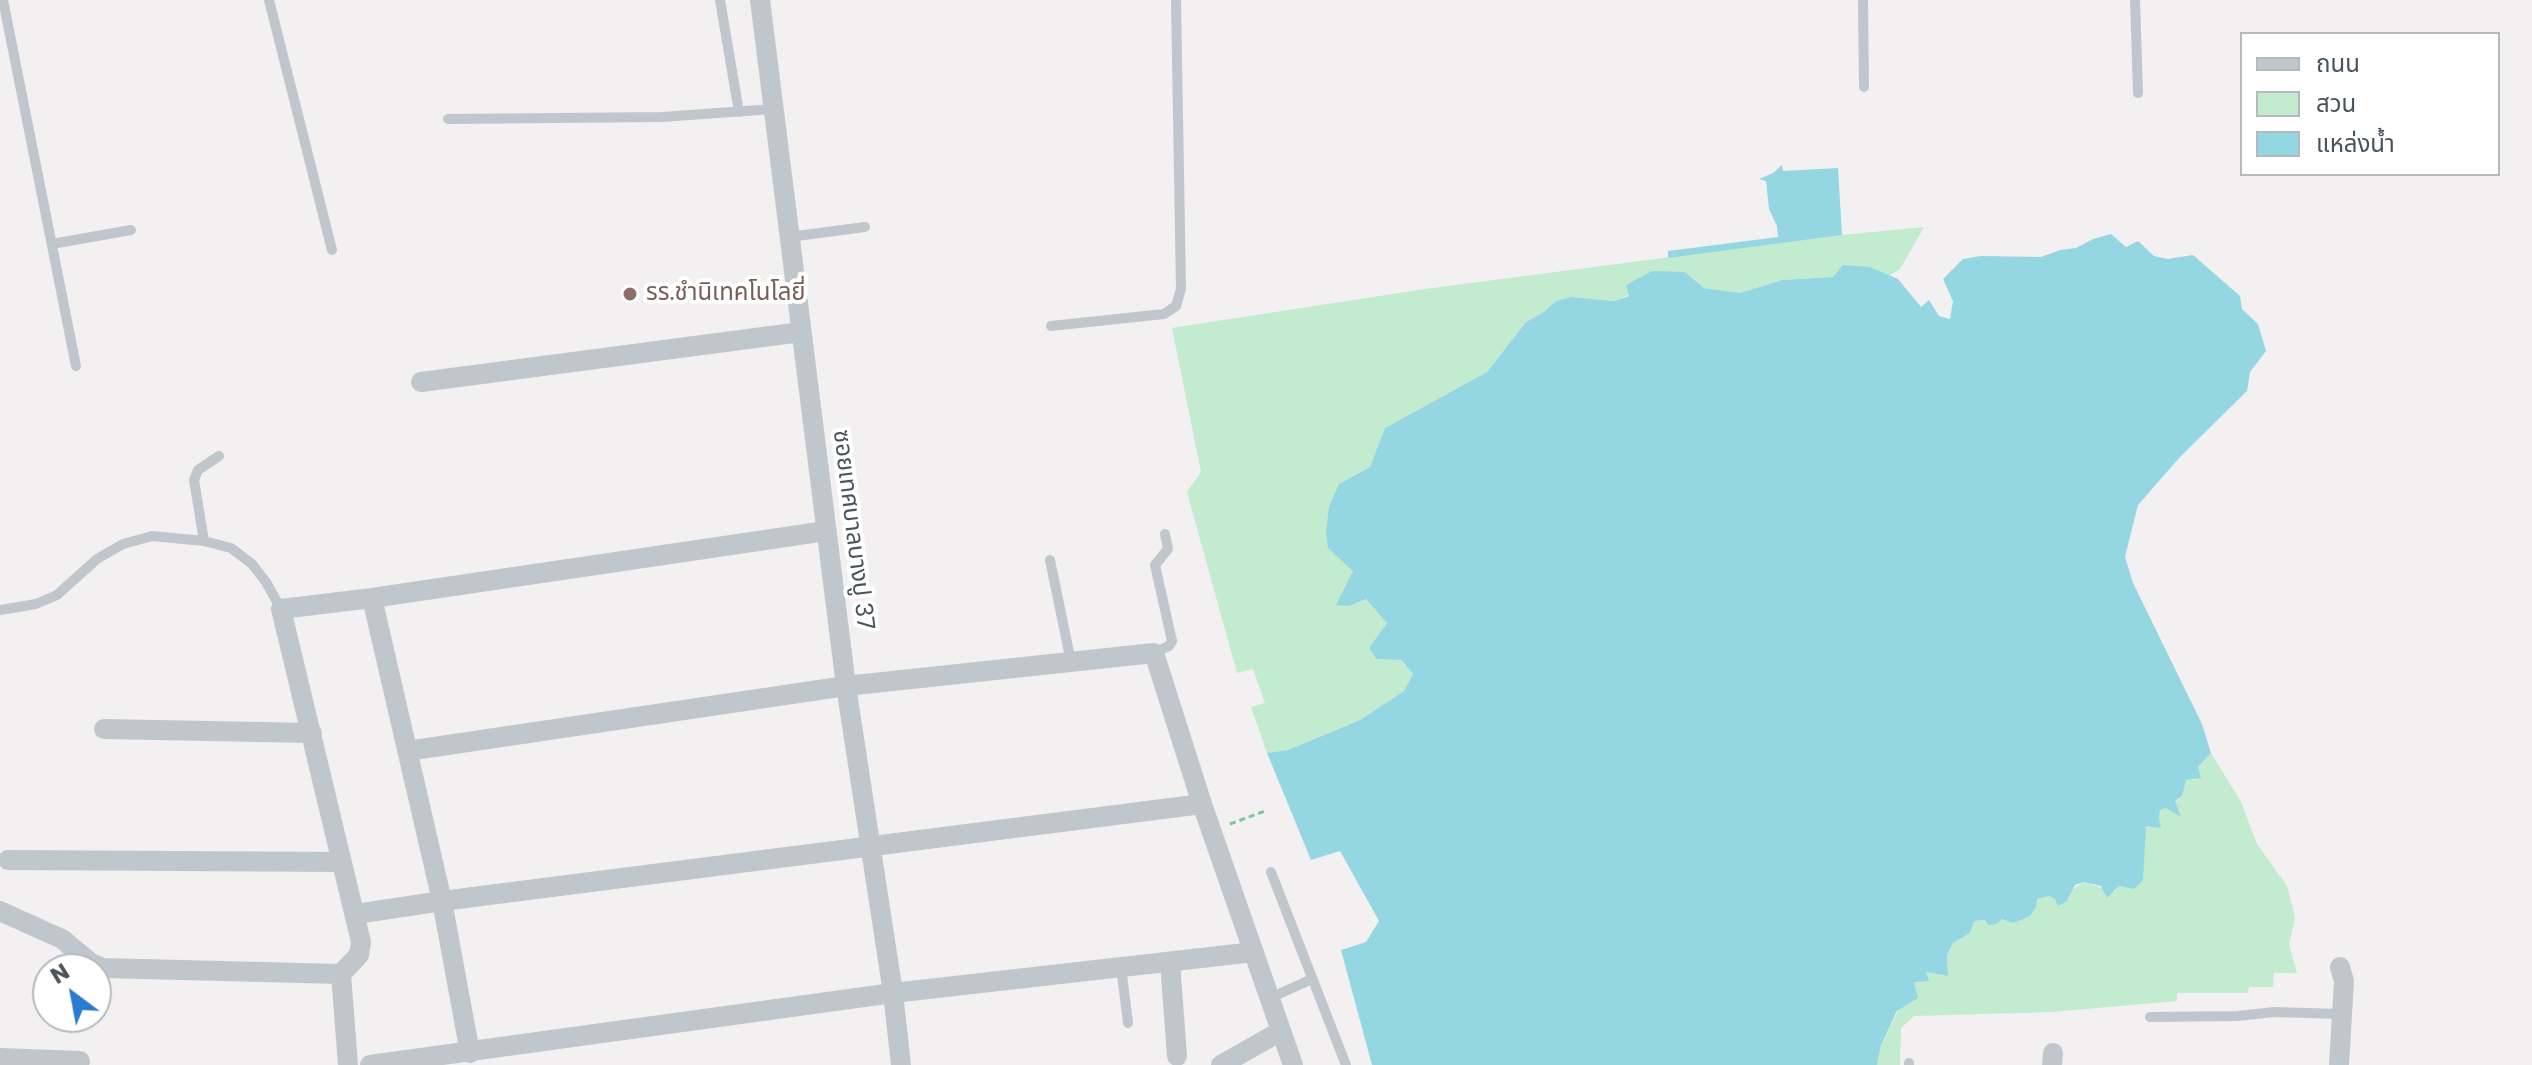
<!DOCTYPE html>
<html>
<head>
<meta charset="utf-8">
<style>
  body { margin:0 }
  #map { position:relative; width:2532px; height:1065px; overflow:hidden; background:#f2f0f0; font-family:Poppins,"Noto Sans Thai",sans-serif }
  canvas { display:block }
  .legend { position:absolute; left:2240px; top:32px; width:260px; height:144px; box-sizing:border-box; background:#fff; border:2px solid #b6babd; margin:0; padding:10px 14px; list-style:none; font-size:24px; color:#49535b }
  .legend li { display:flex; align-items:center; gap:16px; height:40px }
  .legend b { width:40px; border:2px solid #b6babd }
  .north { position:absolute; left:32px; top:953px; width:80px; height:80px; box-sizing:border-box; background:#fff; border:2px solid #b6babd; border-radius:50%; rotate:328deg; font-size:22px; font-weight:700; line-height:32px; text-align:center; color:#49535b }
  .north::after { content:''; display:block; margin:auto; width:28px; height:36px; background:#2b7bd0; clip-path:polygon(50% 0,100% 100%,50% 72%,0 100%) }
</style>
</head>
<body>
<div id="map">
<canvas width="2532" height="1065"></canvas>
<ul class="legend">
<li><b style="height:10px;background:#bfc7cd"></b>ถนน</li>
<li><b style="height:22px;background:#c2ebd0"></b>สวน</li>
<li><b style="height:22px;background:#94d7e3"></b>แหล่งน้ำ</li>
</ul>
<div class="north">N</div>
</div>
<script>
const c = document.querySelector('canvas').getContext('2d');
c.lineJoin = 'round';
function paint(path, color) { c.fillStyle = color; c.fill(path, 'evenodd'); }
const poly = rows => new Path2D(rows.map(r => 'M' + r).join(''));
function stroke(path, color, width, dash) { c.strokeStyle = color; c.lineWidth = width; c.lineCap = dash ? 'butt' : 'round'; c.setLineDash(dash || []); c.stroke(path); }
function write(font, color, halo, rows, align = 'center') {
  c.font = font + ' Poppins,"Noto Sans Thai",sans-serif'; c.lineWidth = 8; c.setLineDash([]); c.textBaseline = 'middle'; c.strokeStyle = halo; c.fillStyle = color; for (const [text, x, y, turn = 0] of rows) {
    c.save(); c.translate(x, y); c.rotate((+turn || 0) * Math.PI / 180); c.textAlign = isNaN(turn) ? turn : align; if (halo) c.strokeText(text, 0, 0); c.fillText(text, 0, 0); c.restore();
  }
}
paint(poly([
  [1924,227,1900,269,1889,276,1870,267,1833,277,1782,280,1740,293,1704,288,1685,272,1614,301,1571,297,1556,301,1544,312,1526,322,1487,372,1385,428,1370,467,1339,484,1353,571,1346,589,1349,606,1366,599,1387,623,1369,648,1376,659,1400,660,1413,674,1404,691,1360,720,1288,750,1267,753,1251,707,1265,703,1253,669,1237,673,1187,492,1201,472,1172,328,1425,289,1832,236],
  [2211,753,2241,802,2257,844,2287,886,2295,918,2289,944,2297,973,2274,973,2273,987,2249,987,2248,993,2177,993,2177,1001,2052,1012,1914,1016,1901,1028,1900,1065,1877,1065,1881,1045,1913,982,1925,972,1948,976,1947,955,1953,943,1970,933,1974,921,1986,920,1988,925,2002,919,2013,923,2021,918,2037,899,2049,896,2055,899,2084,882,2115,892,2145,833,2146,826,2159,819,2160,810,2167,808,2180,816,2175,802,2182,796,2183,784,2187,779,2196,780,2198,767]
]), '#c2ebd0');
paint(poly([
  [1782,165,1783,171,1838,168,1842,235,1668,258,1668,251,1778,237,1777,226,1769,209,1766,181,1759,179,1773,173],
  [2111,234,2126,247,2138,241,2154,256,2168,259,2193,255,2240,296,2242,309,2258,324,2266,351,2250,372,2247,391,2180,457,2138,505,2125,557,2133,583,2202,724,2211,753,2198,767,2201,778,2186,780,2182,796,2175,801,2181,817,2166,808,2160,810,2159,819,2161,828,2146,826,2143,880,2134,889,2119,886,2107,898,2101,886,2084,882,2075,885,2066,902,2058,906,2055,899,2049,896,2037,899,2036,907,2030,916,2013,923,2002,919,1996,924,1988,925,1985,920,1974,921,1970,933,1953,943,1947,955,1948,976,1926,972,1929,981,1914,982,1918,998,1897,1011,1881,1045,1877,1065,1372,1065,1341,950,1366,942,1379,921,1340,851,1311,860,1267,753,1288,750,1360,720,1404,691,1413,674,1401,660,1376,659,1369,648,1387,623,1366,599,1349,606,1336,605,1353,571,1328,548,1326,533,1329,507,1339,484,1370,467,1385,428,1487,372,1526,322,1544,312,1556,301,1571,297,1614,301,1629,296,1626,285,1652,271,1685,272,1704,288,1740,293,1782,280,1833,277,1843,265,1870,267,1898,279,1921,307,1929,300,1939,316,1950,319,1953,301,1943,279,1963,259,1981,256,2041,257,2060,250,2076,248,2093,239]
]), '#94d7e3');
stroke(poly([
  [1230,824,1265,811]
]), '#7ec59f', 3, [6, 4]);
stroke(poly([
  [3,0,76,366],
  [269,0,332,250],
  [720,0,739,112],
  [1863,0,1864,87],
  [2135,0,2138,93],
  [448,119,662,117,773,109],
  [789,237,865,227],
  [52,244,131,230],
  [1051,326,1164,314,1176,306,1181,289,1176,0],
  [204,541,194,480,198,470,219,456],
  [1050,560,1071,662],
  [0,610,36,604,57,595,97,559,123,544,152,536,204,541,231,548,252,564,266,582,281,609],
  [1154,653,1169,646,1172,641,1155,565,1168,549,1165,534],
  [1271,872,1346,1065],
  [1121,967,1128,1023],
  [1270,998,1312,979],
  [2150,1017,2238,1016,2274,1012,2341,1014],
  [1909,1065,1909,1063]
]), '#bfc7cd', 10);
stroke(poly([
  [760,0,846,686,893,993,901,1065],
  [421,382,801,332],
  [372,598,442,901,470,1053],
  [104,729,312,733],
  [407,751,846,686,1154,653,1202,804,1293,1065],
  [8,860,342,862],
  [0,911,62,939,91,963,103,968,341,974],
  [356,914,442,901,1202,804],
  [1170,962,1177,1056],
  [0,1058,80,1061],
  [348,1065,341,974,359,955,361,942,281,609,372,598,826,531],
  [370,1065,893,993,1254,952],
  [1221,1065,1281,1031],
  [2052,1065,2053,1053],
  [2339,1065,2344,981,2340,967]
]), '#bfc7cd', 20);
for (const [x, y, r, color] of [
  [630,294,8,"#8d6e63"]
]) { const dot = new Path2D(); dot.arc(x, y, r, 0, 2 * Math.PI); c.fillStyle = color; c.fill(dot); stroke(dot, '#fff', 3); }
write('24px', '#785e54', '#fff', [
  ["รร.ชำนิเทคโนโลยี่",646,294]
], 'left');
write('24px', '#49535b', '#fff', [
  ["ซอยเทศบาลบางปู 37",852,530,83]
]);
</script>
</body>
</html>
